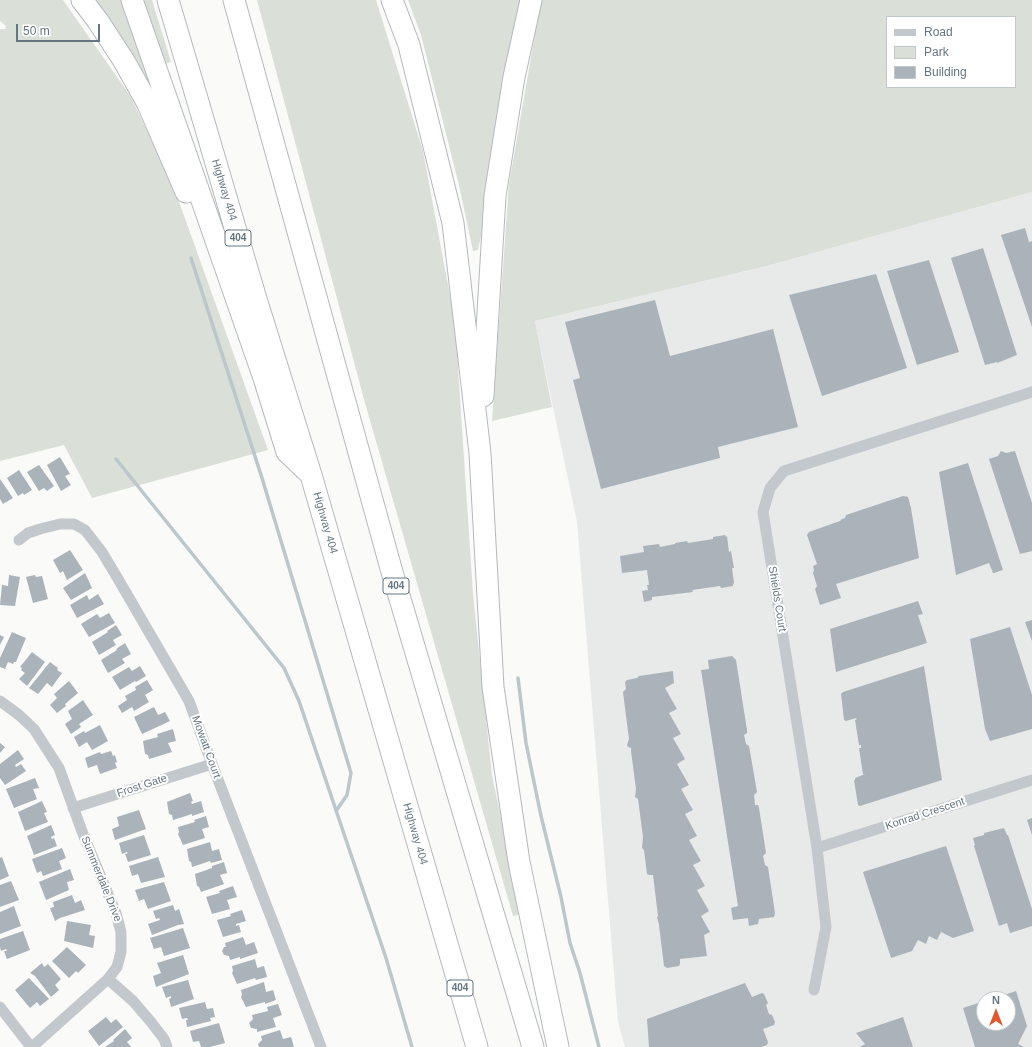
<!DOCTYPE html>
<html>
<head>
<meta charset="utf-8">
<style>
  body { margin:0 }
  #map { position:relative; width:1032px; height:1047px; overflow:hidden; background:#fafaf8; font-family:Arial,sans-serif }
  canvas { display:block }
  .legend { position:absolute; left:886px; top:16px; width:130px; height:72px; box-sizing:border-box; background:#fff; border:1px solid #c1c8cd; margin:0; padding:5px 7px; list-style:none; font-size:12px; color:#657683 }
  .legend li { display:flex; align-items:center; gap:8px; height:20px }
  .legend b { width:20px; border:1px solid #c1c8cd }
  .north { position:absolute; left:976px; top:991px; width:40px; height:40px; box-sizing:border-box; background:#fff; border:1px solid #c1c8cd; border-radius:50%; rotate:0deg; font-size:11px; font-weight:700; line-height:16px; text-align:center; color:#657683 }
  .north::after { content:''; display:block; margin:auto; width:14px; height:18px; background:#e4572e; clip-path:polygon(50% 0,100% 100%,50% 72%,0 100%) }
  .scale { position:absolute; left:16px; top:24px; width:84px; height:18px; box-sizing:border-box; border:2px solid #657683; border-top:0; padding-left:5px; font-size:12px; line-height:14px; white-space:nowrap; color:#657683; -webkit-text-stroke:3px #fff; paint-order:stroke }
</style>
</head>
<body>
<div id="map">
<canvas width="1032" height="1047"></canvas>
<ul class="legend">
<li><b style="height:5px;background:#c3c8cc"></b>Road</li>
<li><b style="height:11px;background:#dadfd7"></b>Park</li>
<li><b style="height:11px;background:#aab3b9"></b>Building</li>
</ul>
<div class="north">N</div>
<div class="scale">50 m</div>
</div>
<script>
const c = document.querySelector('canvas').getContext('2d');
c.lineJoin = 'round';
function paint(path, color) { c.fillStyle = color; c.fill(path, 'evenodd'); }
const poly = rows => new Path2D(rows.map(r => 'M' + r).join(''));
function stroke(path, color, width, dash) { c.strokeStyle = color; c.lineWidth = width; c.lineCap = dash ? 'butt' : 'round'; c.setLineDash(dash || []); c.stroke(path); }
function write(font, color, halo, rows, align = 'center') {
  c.font = font + ' Arial,sans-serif'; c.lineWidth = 4; c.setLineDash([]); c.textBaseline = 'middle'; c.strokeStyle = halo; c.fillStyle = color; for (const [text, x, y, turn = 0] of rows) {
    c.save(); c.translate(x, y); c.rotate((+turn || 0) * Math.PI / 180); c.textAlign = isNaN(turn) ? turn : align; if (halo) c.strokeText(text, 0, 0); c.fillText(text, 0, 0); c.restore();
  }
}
paint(poly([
  [1032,192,1032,1047,625,1047,618,1022,577,522,535,321,767,266],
  [984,999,1008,999,1008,1023,984,1023]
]), '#e8e9e9');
paint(poly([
  [0,0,63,0,131,97,173,185,268,450,92,498,64,445,0,461,0,29,5,29,6,26,0,21],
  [91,0,123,0,153,86,146,90],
  [139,0,152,0,171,62,161,65],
  [257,0,376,0,423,151,455,323,473,594,492,775,521,914,513,916,365,403],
  [408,0,521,0,516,15,500,103,484,221,478,250,473,251,459,185,421,35],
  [541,0,1032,0,1032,192,767,266,535,321,552,407,492,421,509,184],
  [887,17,1015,17,1015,87,887,87]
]), '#dadfd7');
stroke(poly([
  [191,258,262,478,351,773,347,795,336,811],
  [116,459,284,668,299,701,386,958,412,1047],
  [518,678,526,743,541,816,561,897,570,943,580,973,599,1047]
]), '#bbc7cb', 3.5);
paint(poly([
  [1025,228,1029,242,1032,241,1032,327,1001,235],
  [983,248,1017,355,997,363,997,362,985,365,951,258],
  [929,260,959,352,917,365,887,271],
  [876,274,907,368,822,396,789,295],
  [655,300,670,356,773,329,798,427,718,447,720,458,601,489,573,380,580,378,565,322],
  [1001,451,1006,453,1015,451,1032,503,1032,551,1020,554,989,459,998,456],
  [60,457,70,474,65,476,71,485,61,491,47,465],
  [968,463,1003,570,994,573,993,573,989,563,956,575,939,472],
  [39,465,54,486,47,491,44,488,39,491,27,472],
  [19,470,32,490,24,495,23,493,18,496,7,478],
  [0,479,13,498,3,504,0,499],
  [903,496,908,497,911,508,919,558,836,584,841,598,820,605,815,589,817,586,813,573,814,570,813,566,817,564,807,535,809,532,840,521,842,519,845,518,846,515],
  [725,535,726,537,727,536,729,552,731,551,734,568,732,568,734,583,733,584,733,586,721,588,720,586,692,590,693,592,652,597,652,600,644,602,642,591,648,590,647,585,649,585,647,570,622,573,620,556,644,552,643,546,659,544,660,547,675,544,675,543,687,541,688,543,713,539,713,537],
  [70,550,83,570,67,580,63,571,60,573,53,560],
  [85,573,92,588,71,600,63,588],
  [9,575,20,577,15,606,0,605,2,585,8,586],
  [35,575,36,577,42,576,48,599,33,603,26,577],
  [98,594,104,604,77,618,70,605,87,595,89,600],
  [918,601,923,614,918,615,927,643,836,672,830,629],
  [109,613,115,623,89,637,81,624,97,614,100,618],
  [1032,620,1032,641,1025,622],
  [116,625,122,635,113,640,116,645,99,655,92,642,108,632,107,631],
  [1010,627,1032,695,1032,729,990,741,985,729,970,639],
  [12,632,26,638,16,662,14,662,13,664,8,662,5,669,0,667,0,658],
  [0,635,4,637,0,645],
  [125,643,131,654,122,659,125,663,108,673,101,660,117,650,116,649],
  [32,652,45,662,27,686,19,679,25,673,21,670,22,668,20,667],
  [732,656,736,660,747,730,747,733,744,735,746,744,749,746,757,792,754,795,755,805,758,805,759,808,766,853,763,856,765,865,768,867,775,913,774,917,759,919,758,924,749,926,748,918,733,920,731,908,738,906,701,670,709,669,708,660],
  [50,662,58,668,57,670,62,673,52,687,47,683,38,694,29,688],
  [140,666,146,676,136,682,135,681,120,690,112,677,129,667,132,671],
  [924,666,942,780,860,806,858,805,854,780,855,780,855,778,865,774,863,774,859,748,861,748,861,745,859,745,855,720,857,719,856,718,846,721,844,720,841,694,843,692],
  [673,671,674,683,665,688,677,709,669,713,681,734,673,738,685,759,677,764,689,785,681,789,693,810,685,814,697,836,689,840,701,861,693,865,705,886,697,890,709,911,701,916,710,932,704,935,707,956,680,959,680,964,679,966,667,968,664,966,659,925,657,917,658,916,653,875,649,875,647,874,644,850,642,848,643,837,638,799,635,797,636,789,631,751,631,748,628,747,627,745,629,739,623,692,626,689,625,682,627,680,637,678,639,676],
  [147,680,153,690,145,695,149,702,134,711,132,707,122,713,118,706,127,700,125,696,136,690,135,687],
  [69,681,78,693,65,704,66,706,57,713,50,705,57,698,54,694],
  [83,700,93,715,79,724,81,727,71,734,65,724,72,719,68,711],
  [154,707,158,715,165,712,170,721,142,734,134,717],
  [100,725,108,741,92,750,87,742,79,747,74,737,84,731,85,733],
  [173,729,176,741,168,743,172,752,149,759,148,755,145,754,143,741,158,737,157,734],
  [0,743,5,747,0,753],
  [18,750,24,759,15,765,16,767,21,764,26,771,5,785,0,778,0,764],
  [111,751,113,756,115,755,117,762,115,763,117,768,100,774,97,765,88,768,85,758,100,752,101,754],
  [35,778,39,788,33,789,37,799,14,808,6,789],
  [190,793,193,801,191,802,192,804,201,801,204,812,192,816,192,814,173,820,172,815,169,814,167,802],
  [42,801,47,812,44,813,48,822,25,831,18,812],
  [139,810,146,829,115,840,112,829,119,826,117,817],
  [206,816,209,827,202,829,205,838,183,845,178,834,179,832,178,827,195,822,194,820],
  [1032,818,1032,835,1027,820],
  [51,825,55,835,51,837,52,839,54,838,57,846,34,855,27,836],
  [1004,828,1007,835,1008,835,1032,909,1032,926,1010,933,1007,923,999,926,974,846,975,845,973,838,984,835,984,833],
  [144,835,151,855,128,862,125,854,128,853,127,852,122,854,119,843],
  [210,842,212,851,219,849,222,860,211,863,210,861,192,867,191,862,189,861,187,849],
  [946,846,974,931,953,938,941,932,937,940,929,936,926,944,918,940,912,951,891,958,863,872],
  [62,848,66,858,59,861,62,869,43,876,41,871,37,873,32,859],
  [2,857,9,876,0,880,0,858],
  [158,857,165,877,141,883,138,874,132,876,129,866],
  [224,862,227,873,220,875,224,884,201,892,199,887,197,886,195,874,212,868,212,866],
  [70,869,74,880,67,882,69,890,46,900,39,882],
  [11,881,19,900,0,907,0,885],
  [164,882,171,901,148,909,144,899,139,901,135,890],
  [233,886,237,897,227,900,230,909,212,914,206,897,220,893,219,891],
  [72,895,75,903,81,900,85,910,60,918,55,921,50,908,54,907,53,902],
  [173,905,175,911,179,909,184,924,178,925,152,935,148,924,160,920,159,918,156,919,153,911],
  [14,906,21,926,0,934,0,912],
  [242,910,246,921,236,924,236,926,239,925,241,932,223,937,217,920,231,916,230,914],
  [67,921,91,925,89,935,95,936,93,948,64,941],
  [183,928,190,948,164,956,161,947,154,949,150,938],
  [23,931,30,950,7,959,4,951,7,951,6,949,1,951,0,947,0,939],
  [243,937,246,945,254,942,258,953,240,959,240,957,230,960,229,956,224,955,222,951,224,947,226,947,225,943],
  [67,947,86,965,78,973,76,971,69,978,52,961],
  [183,955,189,974,156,987,153,976,161,973,157,963],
  [255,959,257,967,257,968,264,966,267,977,256,980,255,978,237,984,232,973,233,971,232,966],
  [42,963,44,967,48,964,61,979,55,985,59,990,51,997,35,976,30,973],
  [29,978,49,999,40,1006,37,1002,30,1008,15,990],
  [188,980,194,999,171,1007,169,999,171,998,171,996,166,998,162,987],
  [264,982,266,992,273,990,276,1000,265,1004,265,1002,246,1007,241,997,242,995,241,990],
  [745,983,752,997,762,993,764,994,768,1003,766,1005,769,1014,772,1015,775,1022,774,1025,763,1029,768,1042,767,1045,761,1047,649,1047,647,1019],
  [1016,991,1027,1026,1018,1044,1024,1047,975,1047,963,1008,984,1001,984,1023,1008,1023,1008,999,992,999],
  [205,1002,207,1009,213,1008,215,1017,210,1018,211,1021,187,1027,186,1020,188,1020,187,1018,182,1019,179,1008],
  [278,1004,282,1015,273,1018,276,1027,257,1032,257,1029,251,1028,249,1023,253,1019,252,1015,268,1011,267,1007],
  [106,1017,111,1023,116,1019,123,1027,99,1046,88,1031],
  [903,1017,913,1047,860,1047,865,1044,856,1033],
  [219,1023,225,1043,210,1047,201,1047,199,1041,193,1042,190,1031],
  [125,1029,132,1038,127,1042,131,1047,105,1047,114,1041,113,1040],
  [280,1030,283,1039,291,1037,294,1047,259,1047,258,1044,262,1040,261,1036]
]), '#aab3b9');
const motorway = poly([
  [82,0,98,21,124,61,147,102,186,192],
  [132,0,264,378,287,452,309,473],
  [168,0,256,299,311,475,477,1047],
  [234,0,392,572,533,1047],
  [392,0,409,45,453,223,480,453,493,687,519,862,558,1047],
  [483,396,495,196,514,77,531,0]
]);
stroke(motorway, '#b4b9bd', 23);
stroke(poly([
  [19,540,28,533,40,529,60,524,74,524,85,530,102,552,121,584,189,701,212,764,321,1047],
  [0,701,19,715,34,729,59,768,83,834,116,913,121,932,121,952,117,967,108,979,32,1047],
  [73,808,212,764],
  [817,848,1032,780],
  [108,979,133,1001,151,1022,164,1039,167,1047],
  [814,990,826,927,817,848,763,512,770,488,784,471,1032,392],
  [0,1007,31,1047]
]), '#c3c8cc', 11);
stroke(motorway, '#fff', 21);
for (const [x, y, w] of [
  [238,238,26],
  [396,586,26],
  [460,988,26]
]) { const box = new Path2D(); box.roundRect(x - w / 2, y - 8, w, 16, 3); c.fillStyle = '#fff'; c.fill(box); stroke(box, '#657683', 1); }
write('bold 10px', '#657683', null, [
  ["404",238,238],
  ["404",396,586],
  ["404",460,988]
]);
write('11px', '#657683', '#fff', [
  ["Highway 404",224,190,73],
  ["Highway 404",325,523,74],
  ["Shields Court",777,599,81],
  ["Mowatt Court",206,747,70],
  ["Frost Gate",142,786,-18],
  ["Konrad Crescent",925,814,-18],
  ["Highway 404",415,834,74],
  ["Summerdale Drive",101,879,68]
]);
</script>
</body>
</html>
